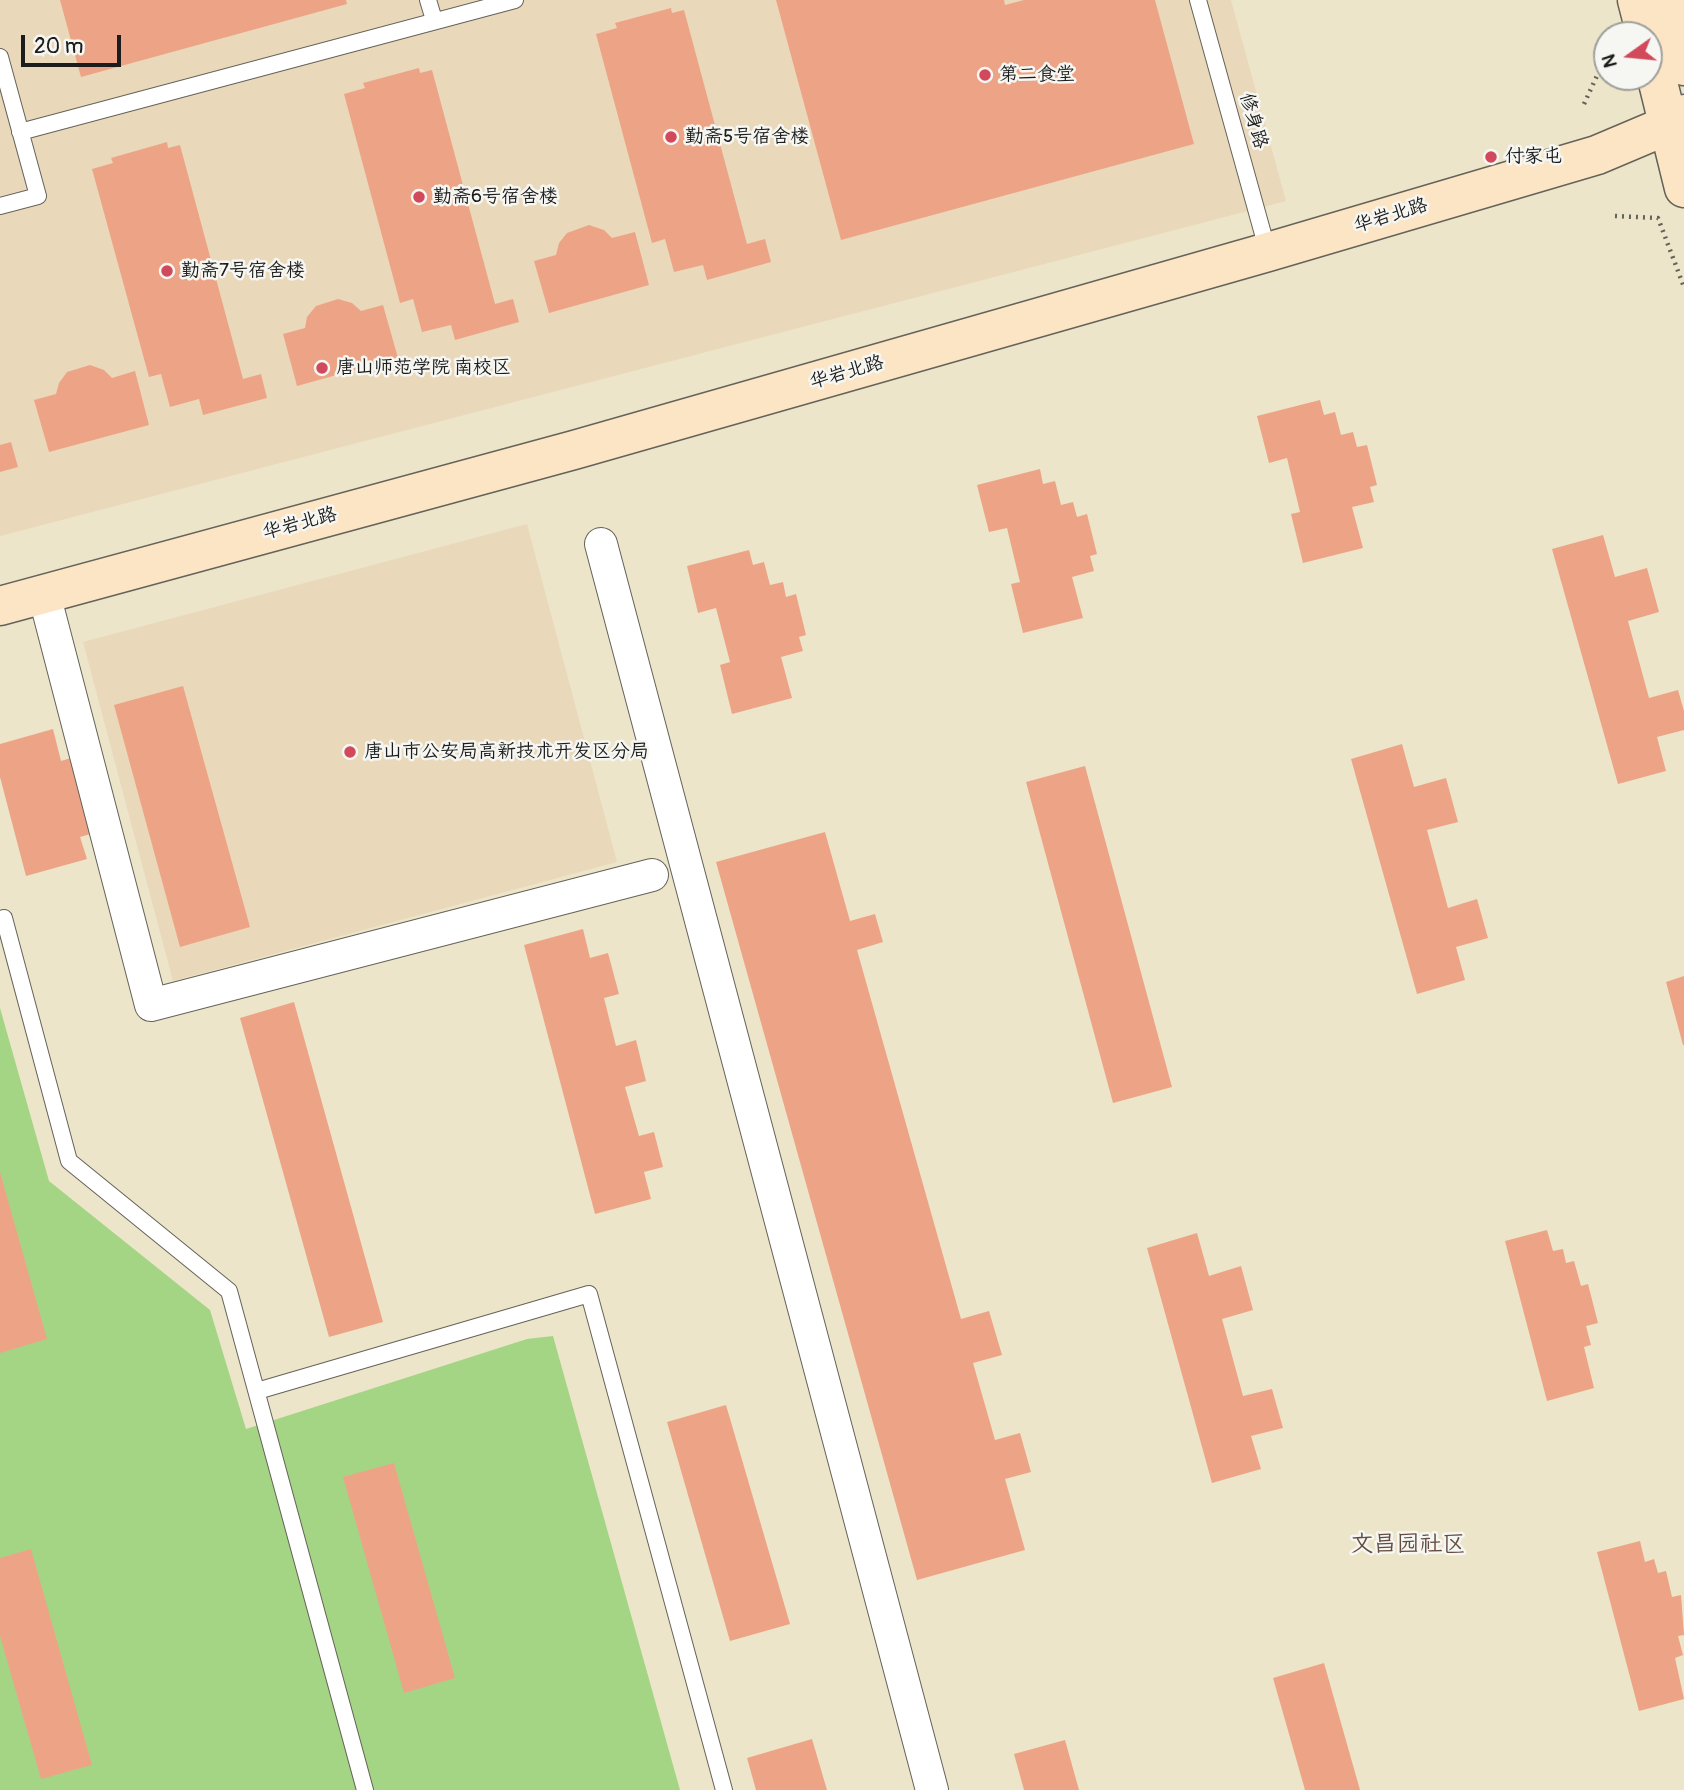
<!DOCTYPE html>
<html>
<head>
<meta charset="utf-8">
<style>
  body { margin:0 }
  #map { position:relative; width:1684px; height:1790px; overflow:hidden; background:#ece5c9; font-family:Pangolin,sans-serif }
  canvas { display:block }
  .north { position:absolute; left:1593px; top:21px; width:70px; height:70px; box-sizing:border-box; background:#f6f6f2; border:2px solid #9f9f9c; border-radius:50%; rotate:255deg; font-size:19px; font-weight:700; line-height:28px; text-align:center; color:#1c1c1c }
  .north::after { content:''; display:block; margin:auto; width:24px; height:32px; background:#d1495b; clip-path:polygon(50% 0,100% 100%,50% 72%,0 100%) }
  .scale { position:absolute; left:21px; top:35px; width:100px; height:32px; box-sizing:border-box; border:4px solid #1c1c1c; border-top:0; padding-left:9px; font-size:21px; line-height:24px; white-space:nowrap; color:#1c1c1c; -webkit-text-stroke:5px #f6f6f2; paint-order:stroke }
</style>
</head>
<body>
<div id="map">
<canvas width="1684" height="1790"></canvas>
<div class="north">N</div>
<div class="scale">20 m</div>
</div>
<script>
const c = document.querySelector('canvas').getContext('2d');
c.lineJoin = 'round';
function paint(path, color) { c.fillStyle = color; c.fill(path, 'evenodd'); }
const poly = rows => new Path2D(rows.map(r => 'M' + r).join(''));
function stroke(path, color, width, dash) { c.strokeStyle = color; c.lineWidth = width; c.lineCap = dash ? 'butt' : 'round'; c.setLineDash(dash || []); c.stroke(path); }
function write(font, color, halo, rows, align = 'center') {
  c.font = font + ' Pangolin,"LXGW WenKai TC",sans-serif'; c.lineWidth = 5; c.setLineDash([]); c.textBaseline = 'middle'; c.strokeStyle = halo; c.fillStyle = color; for (const [text, x, y, turn = 0] of rows) {
    c.save(); c.translate(x, y); c.rotate((+turn || 0) * Math.PI / 180); c.textAlign = isNaN(turn) ? turn : align; if (halo) c.strokeText(text, 0, 0); c.fillText(text, 0, 0); c.restore();
  }
}
paint(poly([
  [0,0,1231,0,1286,201,0,536],
  [527,524,617,862,173,981,83,642]
]), '#ead8ba');
paint(poly([
  [0,1008,49,1181,210,1310,246,1429,527,1339,553,1336,680,1790,0,1790]
]), '#a4d584');
paint(poly([
  [60,0,346,0,347,4,81,77],
  [776,0,1004,0,1005,5,1024,0,1155,0,1194,144,841,240],
  [671,8,672,13,684,10,747,244,765,239,771,262,707,280,703,265,674,272,665,239,652,243,596,34,617,28,615,23],
  [419,68,420,73,432,70,495,304,513,299,519,322,455,340,451,325,422,332,413,299,400,303,344,94,365,88,363,83],
  [167,142,168,148,180,145,243,379,261,374,267,398,203,415,199,399,170,407,161,374,149,377,92,169,113,163,111,158],
  [589,225,604,230,612,238,635,232,649,285,549,313,534,261,556,255,559,243,567,233],
  [338,299,352,303,361,311,383,305,398,358,297,386,283,334,305,328,307,317,316,306],
  [90,365,104,370,112,378,135,371,149,425,49,452,34,400,56,394,59,383,67,372],
  [1320,400,1324,415,1335,412,1341,435,1353,432,1357,447,1367,445,1377,485,1370,487,1374,502,1352,507,1363,548,1303,563,1291,514,1300,512,1287,458,1269,463,1257,416],
  [11,442,18,467,0,472,0,445],
  [1040,469,1043,484,1055,481,1061,505,1073,502,1077,517,1087,514,1097,554,1090,556,1094,571,1072,577,1083,618,1023,633,1011,584,1020,582,1007,528,989,532,977,485],
  [1603,535,1615,577,1647,568,1659,612,1628,621,1649,698,1678,690,1684,711,1684,730,1657,737,1666,771,1618,784,1552,549],
  [749,550,753,565,764,562,770,585,783,582,786,597,796,594,806,635,799,637,803,651,781,657,792,698,732,714,720,665,730,662,716,608,698,613,687,566],
  [183,686,250,927,180,947,114,705],
  [53,729,61,761,74,757,94,833,80,837,87,859,26,876,0,777,0,744],
  [1402,744,1414,787,1446,778,1458,822,1427,830,1448,908,1477,899,1488,938,1456,947,1465,980,1417,994,1351,759],
  [1085,766,1172,1087,1113,1103,1026,782],
  [825,832,850,921,875,914,883,942,857,950,961,1319,989,1311,1002,1355,973,1363,995,1440,1020,1433,1031,1472,1005,1479,1025,1550,917,1580,716,862],
  [583,929,590,958,608,953,619,994,604,998,616,1046,636,1040,646,1081,625,1087,639,1136,654,1132,663,1167,644,1172,651,1199,595,1214,524,945],
  [1684,976,1684,1045,1683,1045,1666,982],
  [294,1002,383,1322,329,1337,240,1018],
  [0,1172,47,1339,0,1353],
  [1547,1230,1553,1251,1563,1249,1566,1263,1574,1261,1581,1286,1588,1284,1598,1323,1586,1326,1591,1345,1584,1347,1594,1388,1547,1401,1505,1241],
  [1197,1233,1209,1276,1241,1266,1253,1310,1222,1319,1243,1396,1272,1389,1283,1428,1251,1436,1261,1469,1212,1483,1147,1248],
  [726,1405,790,1624,730,1641,667,1422],
  [394,1463,455,1678,404,1693,343,1477],
  [1640,1541,1645,1562,1654,1559,1658,1573,1666,1571,1672,1597,1681,1595,1684,1635,1678,1636,1683,1655,1675,1658,1684,1699,1639,1711,1597,1552],
  [31,1549,92,1765,41,1779,0,1636,0,1558],
  [1324,1663,1360,1790,1305,1790,1273,1678],
  [812,1739,827,1790,756,1790,747,1758],
  [1065,1740,1079,1790,1024,1790,1014,1754]
]), '#eda486');
const lane = poly([
  [428,0,434,20],
  [1198,0,1268,252],
  [0,57,38,196,0,206],
  [20,132,515,0],
  [0,919,4,918,69,1161,229,1291,365,1790],
  [257,1391,589,1294,724,1790]
]);
const street = poly([
  [601,544,932,1790],
  [44,594,151,1005,652,875]
]);
const secondary = poly([
  [1637,0,1646,35],
  [1669,0,1684,66],
  [1649,46,1684,188],
  [0,606,574,450,1268,252,1597,155,1668,125,1684,114]
]);
stroke(lane, '#656259', 18);
stroke(street, '#656259', 34);
stroke(secondary, '#656259', 41);
stroke(poly([
  [1584,104,1607,54],
  [1615,216,1658,218,1684,287]
]), '#656259', 4.5, [2, 5]);
stroke(lane, '#fff', 16);
stroke(street, '#fff', 32);
stroke(secondary, '#fce5c4', 38);
for (const [x, y, r, color] of [
  [985,75,7,"#d1495b"],
  [671,137,7,"#d1495b"],
  [1491,157,7,"#d1495b"],
  [419,197,7,"#d1495b"],
  [167,271,7,"#d1495b"],
  [322,368,7,"#d1495b"],
  [350,752,7,"#d1495b"]
]) { const dot = new Path2D(); dot.arc(x, y, r, 0, 2 * Math.PI); c.fillStyle = color; c.fill(dot); stroke(dot, '#f6f6f2', 2.5); }
write('19px', '#1c1c1c', '#f6f6f2', [
  ["第二食堂",999,75],
  ["勤斋5号宿舍楼",685,137],
  ["付家屯",1505,157],
  ["勤斋6号宿舍楼",433,197],
  ["勤斋7号宿舍楼",181,271],
  ["唐山师范学院 南校区",336,368],
  ["唐山市公安局高新技术开发区分局",364,752]
], 'left');
write('19px', '#1c1c1c', '#f6f6f2', [
  ["修身路",1253,121,74],
  ["华岩北路",1391,216,-17],
  ["华岩北路",847,373,-16],
  ["华岩北路",300,524,-15]
]);
write('23px', '#654c41', '#f6f6f2', [
  ["文昌园社区",1408,1545]
]);
</script>
</body>
</html>
